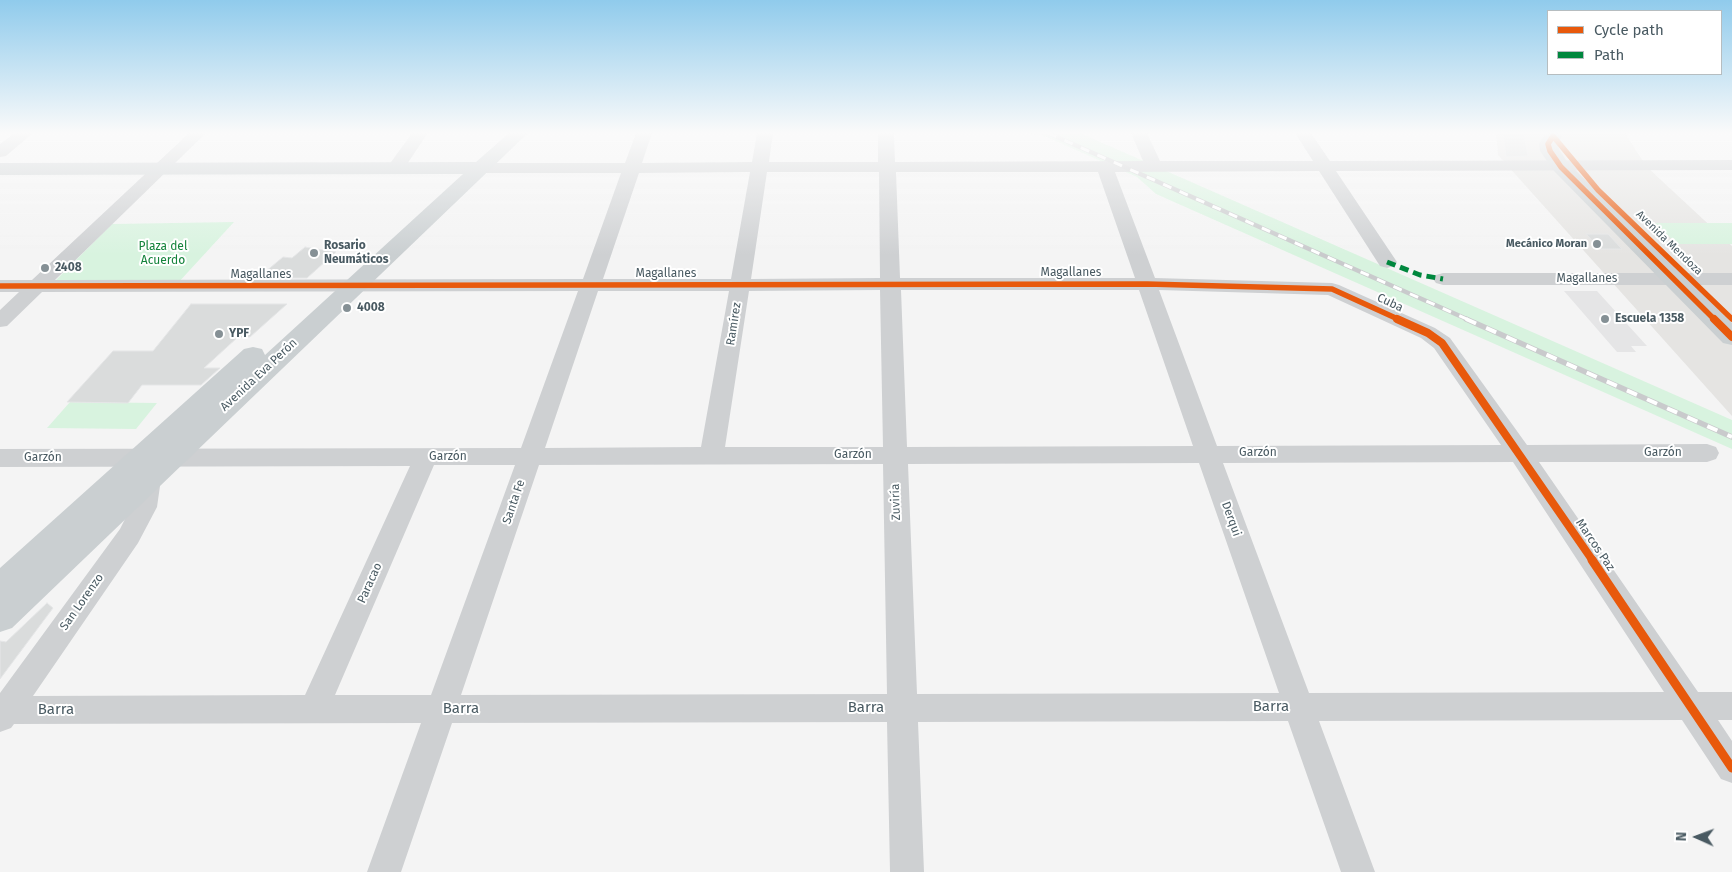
<!DOCTYPE html>
<html>
<head>
<meta charset="utf-8">
<style>
  body { margin:0 }
  #map { position:relative; width:1732px; height:872px; overflow:hidden; background:#f4f4f4; font-family:"Fira Sans",sans-serif }
  canvas { display:block }
  .legend { position:absolute; left:1547px; top:10px; width:175px; height:65px; box-sizing:border-box; background:#fff; border:1px solid #b6bdc0; margin:0; padding:6px 9px; list-style:none; font-size:15px; color:#495a62 }
  .legend li { display:flex; align-items:center; gap:10px; height:25px }
  .legend b { width:25px; border:1px solid #b6bdc0 }
  .north { position:absolute; left:1672px; top:812px; width:50px; height:50px; -webkit-text-stroke:4px #fff; paint-order:stroke; rotate:272deg; font-size:14px; font-weight:700; line-height:20px; text-align:center; color:#495a62 }
  .north::after { content:''; display:block; margin:auto; width:18px; height:22px; background:#495a62; clip-path:polygon(50% 0,100% 100%,50% 72%,0 100%) }
</style>
</head>
<body>
<div id="map">
<canvas width="1732" height="872"></canvas>
<ul class="legend">
<li><b style="height:6px;background:#e8590c"></b>Cycle path</li>
<li><b style="height:6px;background:#00873e"></b>Path</li>
</ul>
<div class="north">N</div>
</div>
<script>
const c = document.querySelector('canvas').getContext('2d');
c.lineJoin = 'round';
function paint(path, color) { c.fillStyle = color; c.fill(path, 'evenodd'); }
const poly = rows => new Path2D(rows.map(r => 'M' + r).join(''));
function stroke(path, color, width, dash) { c.strokeStyle = color; c.lineWidth = width; c.lineCap = dash ? 'butt' : 'round'; c.setLineDash(dash || []); c.stroke(path); }
function write(font, color, halo, rows, align = 'center') {
  c.font = font + ' "Fira Sans",sans-serif'; c.lineWidth = 4; c.setLineDash([]); c.textBaseline = 'middle'; c.strokeStyle = halo; c.fillStyle = color; for (const [text, x, y, turn = 0] of rows) {
    c.save(); c.translate(x, y); c.rotate((+turn || 0) * Math.PI / 180); c.textAlign = isNaN(turn) ? turn : align; if (halo) c.strokeText(text, 0, 0); c.fillText(text, 0, 0); c.restore();
  }
}
paint(poly([
  [1496,133,1625,133,1646,166,1732,246,1732,416,1498,155]
]), '#e5e4e2');
paint(poly([
  [1564,291,1597,291,1647,346,1631,346,1636,352,1617,352]
]), '#e5e5e6');
paint(poly([
  [1025,133,1080,133,1732,420,1732,449,1156,194,1137,177,1042,135],
  [234,222,177,284,54,282,112,224],
  [1655,223,1732,223,1732,244,1677,244],
  [70,402,157,403,136,429,47,428]
]), '#d8f3df');
const building = poly([
  [1503,133,1524,133,1528,156,1506,157,1503,133],
  [1586,234,1608,234,1622,249,1600,249,1586,234],
  [305,247,336,252,307,278,258,278,283,257,292,258,305,247],
  [191,304,287,304,250,337,238,337,204,368,220,368,201,385,142,385,128,403,67,402,113,351,153,351,191,304],
  [47,603,53,608,0,679,0,641,6,642,47,603]
]);
paint(building, '#dadcdc');
stroke(building, '#e5e6e7', 1);
paint(poly([
  [15,133,33,133,6,156,0,157,0,144,15,133],
  [189,133,206,133,55,280,583,279,621,173,481,173,475,172,472,168,475,164,481,163,625,163,636,133,652,133,642,163,752,162,757,133,773,133,769,162,878,162,878,133,894,133,895,162,1143,161,1131,133,1147,133,1160,161,1313,161,1295,133,1311,133,1330,161,1732,160,1732,170,1336,171,1397,262,1394,266,1387,268,1380,266,1319,171,1115,172,1155,278,1332,283,1339,285,1435,328,1450,338,1527,445,1707,444,1716,447,1719,453,1716,459,1707,462,1539,462,1698,692,1732,692,1732,720,1718,720,1732,741,1732,783,1721,779,1682,720,1319,721,1375,872,1341,872,1288,721,918,722,924,872,890,872,887,722,452,723,401,872,367,872,421,723,14,724,11,728,0,732,0,693,120,529,131,507,137,479,140,473,149,470,158,473,161,479,157,507,138,543,33,696,305,695,410,466,0,467,0,449,521,448,578,291,42,292,7,326,0,327,0,310,19,292,0,292,0,280,32,280,189,133],
  [750,172,731,279,603,279,639,173,750,172],
  [767,172,879,172,880,278,751,279,767,172],
  [896,172,1098,172,1135,278,900,278,896,172],
  [880,290,883,447,725,447,749,291,880,290],
  [901,290,1139,290,1193,446,907,447,901,290],
  [1159,290,1328,295,1421,338,1434,348,1501,445,1217,446,1159,290],
  [598,291,729,291,701,447,545,448,598,291],
  [1513,462,1664,692,1309,693,1223,463,1513,462],
  [1199,463,1279,693,917,694,908,464,1199,463],
  [883,464,887,694,461,695,539,465,883,464],
  [434,465,515,465,431,695,335,695,434,465],
  [412,133,428,133,401,173,389,173,386,169,412,133],
  [1443,273,1732,273,1732,285,1443,285,1436,283,1433,279,1436,275,1443,273]
]), '#ced0d2');
paint(poly([
  [509,133,528,133,12,628,0,632,0,568,244,349,253,347,262,349,265,355,463,174,0,175,0,163,476,162,509,133],
  [1546,133,1560,133,1562,136,1557,144,1560,151,1568,163,1732,323,1732,345,1723,343,1554,171,1540,151,1539,144,1546,133]
]), '#cacfd1');
const railFar1 = poly([
  [1048,133,1469,320]
]);
const rail = poly([
  [1466,319,1732,437]
]);
stroke(railFar1, '#c9cacc', 4.5);
stroke(rail, '#c9cacc', 5.5);
stroke(railFar1, '#fff', 3, [9]);
stroke(rail, '#fff', 4, [11]);
stroke(poly([
  [1387,262,1420,275,1443,279]
]), '#00873e', 5, [9, 5]);
stroke(poly([
  [0,286,1147,284,1332,289,1400,320],
  [1715,320,1561,167,1550,151,1548,144,1553,136,1598,190,1732,319]
]), '#e8590c', 5.5);
stroke(poly([
  [1397,319,1428,333,1442,343,1593,561],
  [1714,319,1732,337]
]), '#e8590c', 8);
stroke(poly([
  [1592,560,1732,768]
]), '#e8590c', 9);
const sky = c.createLinearGradient(0, 0, 0, 255);
sky.addColorStop(0, '#90cbec');
sky.addColorStop(0.52, '#fafafa');
sky.addColorStop(1, '#fafafa00');
c.fillStyle = sky;
c.fillRect(0, 0, 1732, 255);
for (const [x, y, r, color] of [
  [1597,244,5,"#859095"],
  [314,253,5,"#859095"],
  [45,268,5,"#859095"],
  [347,308,5,"#859095"],
  [1605,319,5,"#859095"],
  [219,334,5,"#859095"]
]) { const dot = new Path2D(); dot.arc(x, y, r, 0, 2 * Math.PI); c.fillStyle = color; c.fill(dot); stroke(dot, '#fff', 2); }
write('11px', '#495a62', '#fff', [
  ["Avenida Mendoza",1669,243,44]
]);
write('bold 11px', '#495a62', '#fff', [
  ["Mecánico Moran",1587,244]
], 'right');
write('bold 12px', '#495a62', '#fff', [
  ["Rosario",324,246],
  ["Neumáticos",324,260],
  ["2408",55,268],
  ["4008",357,308],
  ["Escuela 1358",1615,319],
  ["YPF",229,334]
], 'left');
write('12px', '#14833b', '#fff', [
  ["Plaza del",163,247],
  ["Acuerdo",163,261]
]);
write('12px', '#495a62', '#fff', [
  ["Magallanes",1071,273],
  ["Magallanes",666,274],
  ["Magallanes",261,275],
  ["Magallanes",1587,279],
  ["Cuba",1390,303,25],
  ["Ramírez",734,324,-81],
  ["Avenida Eva Perón",259,375,-43],
  ["Garzón",1258,453],
  ["Garzón",1663,453],
  ["Garzón",853,455],
  ["Garzón",448,457],
  ["Garzón",43,458],
  ["Santa Fe",514,502,-71],
  ["Zuviría",896,502,-92],
  ["Derqui",1231,519,70],
  ["Marcos Paz",1595,545,56],
  ["Paracao",370,583,-66],
  ["San Lorenzo",82,602,-55]
]);
write('15px', '#495a62', '#fff', [
  ["Barra",1271,707],
  ["Barra",866,708],
  ["Barra",461,709],
  ["Barra",56,710]
]);
</script>
</body>
</html>
